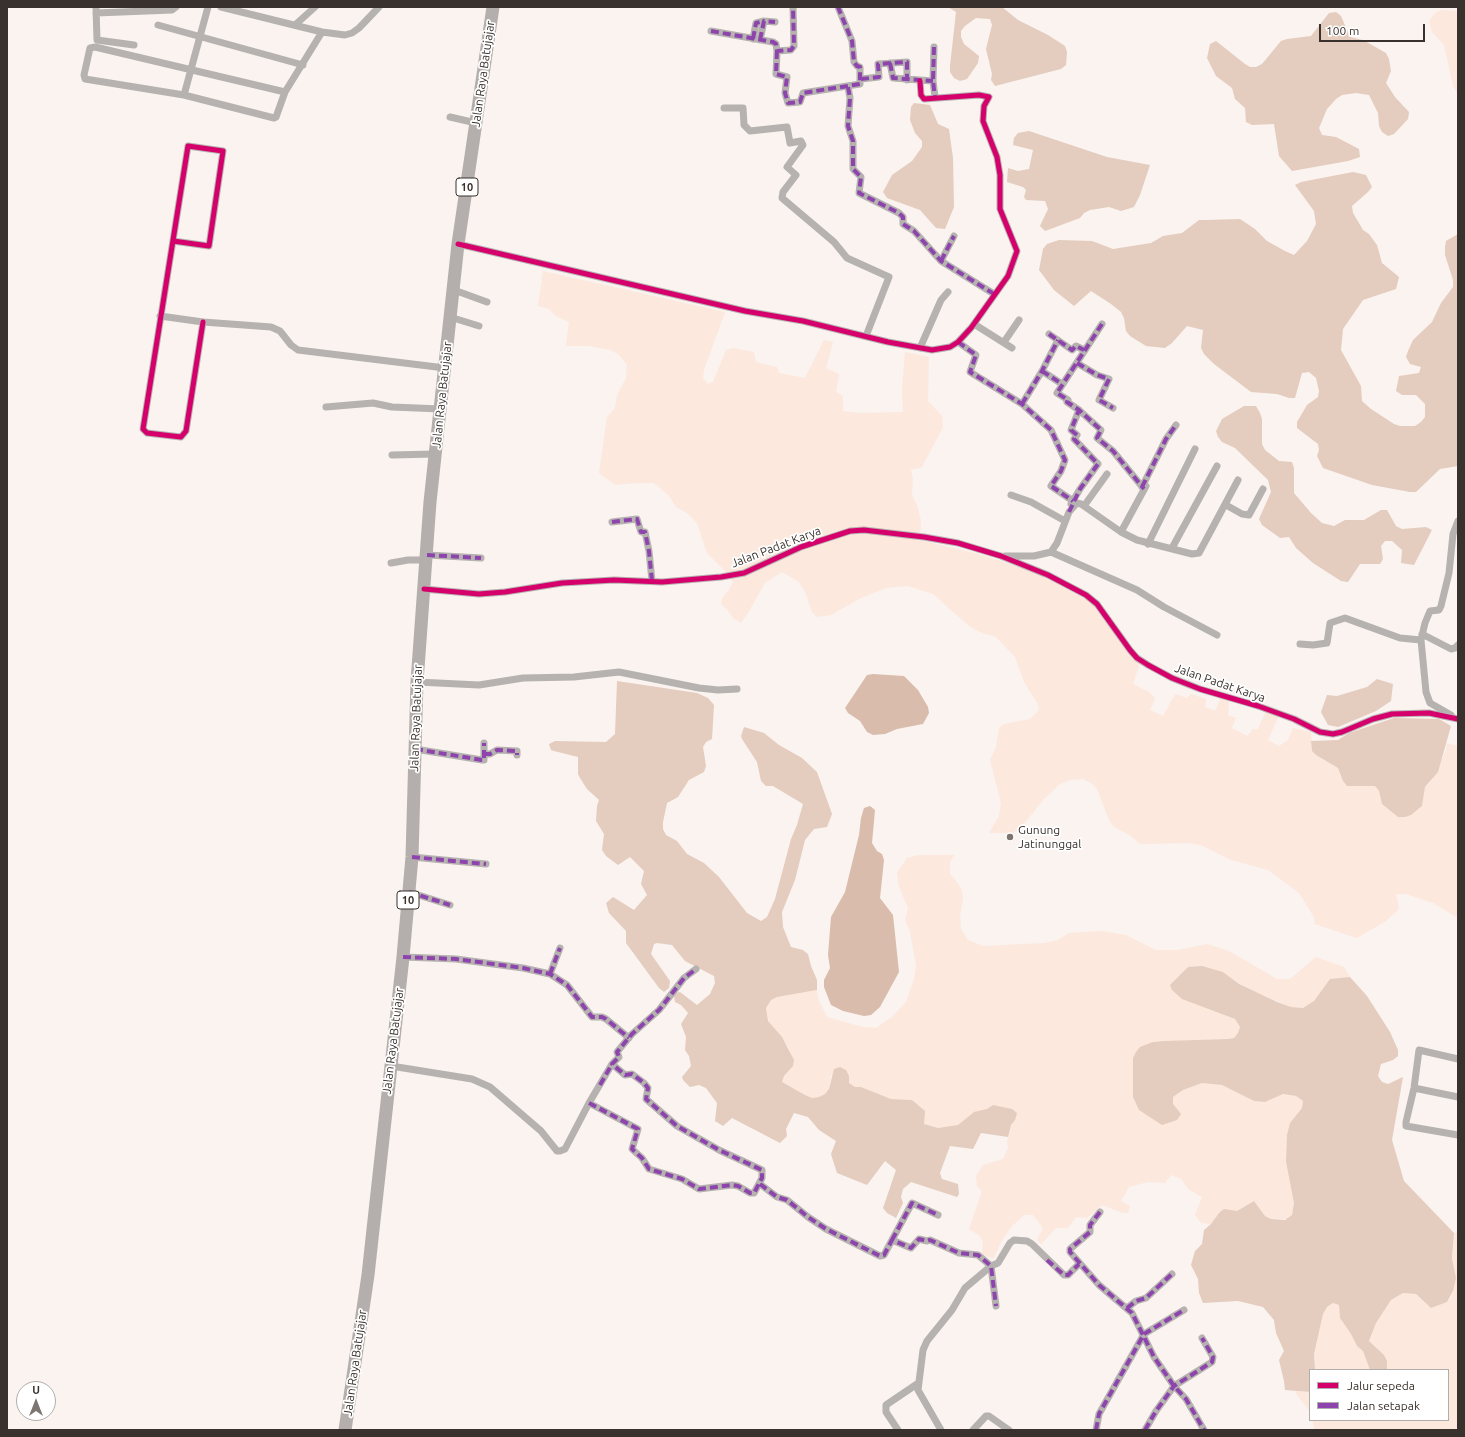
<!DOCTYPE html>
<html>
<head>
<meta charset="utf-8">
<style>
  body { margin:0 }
  #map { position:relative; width:1465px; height:1437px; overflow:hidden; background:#faf3ef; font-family:Ubuntu,sans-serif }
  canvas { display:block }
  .frame { position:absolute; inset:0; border:8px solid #39312d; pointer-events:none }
  .legend { position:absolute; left:1309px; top:1369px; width:140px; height:52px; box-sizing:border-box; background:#fff; border:1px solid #b0adab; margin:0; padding:5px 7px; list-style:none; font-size:12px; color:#39312d }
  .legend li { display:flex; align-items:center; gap:8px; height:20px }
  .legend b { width:20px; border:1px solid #b0adab }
  .north { position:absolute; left:16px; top:1381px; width:40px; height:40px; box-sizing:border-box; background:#fff; border:1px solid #b0adab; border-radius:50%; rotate:0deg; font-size:11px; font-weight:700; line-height:16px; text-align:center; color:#39312d }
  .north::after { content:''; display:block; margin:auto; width:14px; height:18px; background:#7d7571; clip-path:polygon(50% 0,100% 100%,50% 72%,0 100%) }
  .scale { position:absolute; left:1319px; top:24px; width:106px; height:18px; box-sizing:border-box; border:2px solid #39312d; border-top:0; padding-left:5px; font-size:12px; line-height:14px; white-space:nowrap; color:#39312d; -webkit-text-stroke:3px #fff; paint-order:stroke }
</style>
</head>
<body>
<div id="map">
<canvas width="1465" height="1437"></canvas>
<div class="frame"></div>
<ul class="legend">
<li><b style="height:5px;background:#d6006c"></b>Jalur sepeda</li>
<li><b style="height:5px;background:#8e44ad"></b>Jalan setapak</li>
</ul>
<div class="north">U</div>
<div class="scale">100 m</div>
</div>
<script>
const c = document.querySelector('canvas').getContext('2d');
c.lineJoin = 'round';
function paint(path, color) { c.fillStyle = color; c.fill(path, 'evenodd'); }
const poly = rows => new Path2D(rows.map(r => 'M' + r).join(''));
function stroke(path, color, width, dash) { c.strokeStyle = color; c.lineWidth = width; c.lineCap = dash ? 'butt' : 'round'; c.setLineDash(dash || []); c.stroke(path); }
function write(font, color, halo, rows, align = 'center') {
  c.font = font + ' Ubuntu,sans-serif'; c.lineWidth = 3.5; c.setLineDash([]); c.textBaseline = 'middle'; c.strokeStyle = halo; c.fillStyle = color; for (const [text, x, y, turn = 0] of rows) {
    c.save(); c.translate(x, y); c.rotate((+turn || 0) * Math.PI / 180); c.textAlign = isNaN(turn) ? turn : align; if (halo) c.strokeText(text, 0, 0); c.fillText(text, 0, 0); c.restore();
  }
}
paint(poly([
  [1443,10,1458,11,1458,95,1453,86,1444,45,1432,32,1429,21,1436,12],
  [543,271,725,312,704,370,703,378,708,384,713,382,726,350,733,348,754,352,756,362,777,367,779,373,805,378,824,340,833,342,826,368,839,374,836,392,843,396,843,411,860,413,903,412,902,389,905,352,929,357,928,401,942,416,943,427,922,467,911,470,913,479,912,495,918,508,921,521,920,540,982,555,1037,573,1094,604,1140,663,1133,684,1149,692,1155,698,1150,710,1163,716,1175,694,1187,698,1191,694,1206,699,1205,707,1215,711,1221,697,1229,700,1228,715,1236,718,1232,728,1247,736,1253,729,1258,729,1266,711,1279,715,1268,740,1279,746,1288,740,1293,728,1311,732,1312,750,1316,755,1338,768,1343,781,1347,786,1375,786,1379,791,1382,804,1398,817,1411,815,1422,806,1425,787,1430,783,1445,753,1447,743,1458,746,1458,918,1433,903,1406,894,1396,894,1399,907,1397,911,1386,921,1357,938,1315,924,1314,917,1299,893,1268,870,1231,860,1201,845,1188,843,1140,844,1131,836,1113,826,1109,820,1097,789,1093,784,1083,779,1070,780,1059,785,1044,799,1023,825,1013,833,989,833,999,816,1001,803,990,760,996,747,999,728,1004,724,1030,719,1039,710,1038,704,1024,682,1015,657,996,637,982,633,969,626,933,594,908,586,886,588,859,599,831,615,817,617,812,612,806,594,799,582,782,572,765,583,748,613,741,623,733,618,727,609,721,604,722,598,729,590,733,582,727,573,707,553,697,523,687,513,676,507,669,496,654,483,635,483,615,485,599,473,607,417,615,408,617,395,626,378,627,365,619,355,611,350,588,346,566,346,569,322,556,316,549,309,538,306],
  [919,855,954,855,950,862,950,874,959,885,962,891,963,898,960,916,961,929,968,940,983,946,1045,943,1058,940,1069,933,1103,931,1126,935,1156,950,1178,950,1207,944,1229,951,1277,979,1290,979,1316,957,1344,967,1350,977,1330,979,1314,1001,1303,1008,1291,1007,1257,993,1239,984,1223,972,1209,1008,1235,1019,1240,1027,1238,1033,1234,1038,1228,1039,1153,1042,1173,1104,1172,1098,1183,1090,1202,1083,1222,1085,1254,1101,1265,1102,1283,1094,1296,1096,1303,1101,1302,1108,1290,1123,1286,1162,1294,1203,1292,1215,1289,1219,1271,1219,1265,1216,1254,1201,1237,1211,1219,1213,1211,1224,1201,1223,1195,1215,1202,1197,1188,1189,1181,1179,1171,1175,1165,1183,1148,1182,1129,1187,1121,1201,1130,1206,1128,1213,1123,1213,1102,1205,1087,1218,1076,1217,1068,1228,1056,1228,1041,1244,1037,1240,1043,1228,1033,1215,1024,1215,1011,1227,1001,1242,993,1259,982,1254,983,1242,980,1236,969,1229,982,1191,977,1186,976,1176,983,1165,1003,1159,1008,1148,1007,1142,1011,1125,1015,1120,993,1105,987,1109,974,1113,958,1125,938,1128,924,1124,912,1100,891,1099,861,1087,855,1087,849,1083,849,1076,831,1075,829,1089,825,1094,819,1097,812,1098,805,1095,782,1082,784,1076,793,1066,789,1048,768,1021,766,1008,771,1000,777,997,817,990,818,999,827,1017,863,1027,876,1028,892,1017,906,1002,914,979,916,965,910,932,905,920,908,908,899,887,897,873,907,858],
  [1454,1233,1458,1233,1458,1430,1313,1430,1314,1429,1313,1420,1448,1420,1448,1370,1387,1370,1387,1361,1384,1355,1369,1341,1376,1323,1391,1300,1403,1293,1416,1294,1431,1308,1447,1302,1451,1298,1456,1278,1452,1258],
  [1333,1303,1339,1305,1340,1318,1351,1334,1357,1346,1363,1351,1370,1370,1315,1370,1314,1354,1323,1314,1327,1307],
  [1295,1391,1310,1392,1310,1412,1297,1395]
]), '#fce8dd');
paint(poly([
  [948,7,1002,7,1018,20,1048,35,1065,46,1067,52,1066,65,1061,69,995,86,991,80,992,74,986,49,992,25,990,19,976,18,965,26,961,31,961,37,964,44,979,56,978,63,967,79,960,81,954,78,950,72,950,66,956,12],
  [1336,12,1341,16,1350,37,1363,40,1386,53,1389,59,1391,71,1386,83,1395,97,1409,112,1408,119,1394,134,1388,136,1382,132,1379,126,1378,113,1369,95,1356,93,1342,95,1336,99,1327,109,1319,128,1322,135,1336,137,1359,149,1360,157,1348,161,1292,171,1279,156,1274,124,1252,125,1246,122,1245,108,1235,99,1232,88,1216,76,1207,58,1210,44,1216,41,1245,64,1250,67,1256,67,1262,64,1281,41,1287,39,1311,36,1329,13],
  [914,103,930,105,938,124,949,129,953,158,954,207,945,229,936,228,920,210,887,198,883,192,892,175,912,161,922,147,922,141,915,133,910,120,911,107],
  [1029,131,1107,157,1150,165,1140,195,1134,207,1121,211,1109,207,1090,210,1084,213,1080,218,1045,231,1040,226,1048,209,1045,201,1026,200,1024,197,1026,190,1023,187,1007,182,1008,168,1018,171,1029,169,1033,150,1013,145,1014,138,1018,133],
  [1353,172,1366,175,1372,187,1368,192,1352,206,1353,213,1363,230,1369,234,1377,245,1382,263,1399,277,1396,289,1363,300,1343,329,1341,350,1361,386,1362,401,1371,409,1394,424,1400,426,1415,426,1421,422,1425,417,1425,404,1416,395,1402,395,1396,391,1399,376,1419,373,1421,367,1410,364,1406,357,1408,351,1413,340,1432,322,1441,303,1453,287,1453,280,1445,255,1445,247,1446,241,1458,234,1458,466,1440,469,1416,492,1410,492,1372,485,1323,468,1317,456,1319,450,1318,444,1297,428,1297,422,1307,405,1318,397,1319,391,1316,378,1309,372,1302,373,1295,398,1289,398,1277,394,1251,392,1214,364,1204,354,1201,348,1203,330,1187,326,1172,343,1165,348,1146,346,1130,336,1126,331,1124,318,1121,312,1111,304,1091,291,1074,306,1054,290,1039,270,1043,249,1047,244,1059,240,1092,241,1113,249,1151,243,1163,236,1182,233,1199,220,1206,220,1240,219,1255,229,1267,241,1285,251,1294,255,1307,241,1316,224,1314,211,1295,185,1301,182],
  [1244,406,1256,406,1260,413,1262,419,1262,444,1265,450,1279,461,1292,462,1294,468,1294,493,1311,513,1322,523,1334,526,1345,520,1364,520,1381,510,1387,510,1396,526,1402,529,1426,527,1432,530,1414,565,1401,563,1402,550,1392,541,1385,541,1381,546,1383,559,1380,564,1360,564,1348,582,1341,581,1313,563,1296,548,1289,537,1280,538,1262,525,1259,519,1271,492,1268,480,1235,448,1222,442,1218,437,1216,431,1222,419],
  [1377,679,1393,684,1391,701,1376,711,1338,727,1328,725,1321,712,1327,695,1337,696,1367,687],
  [617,681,697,693,708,698,714,705,712,739,706,742,703,747,706,766,704,772,689,780,678,797,667,803,663,822,663,829,666,835,677,841,687,854,704,863,719,877,747,913,761,921,767,917,775,899,791,839,797,825,803,804,773,786,766,786,761,781,757,762,742,739,741,736,744,727,764,733,779,745,802,758,817,772,832,814,827,827,814,829,805,840,795,880,782,912,783,927,791,947,803,950,808,954,811,966,817,980,817,990,777,997,771,1000,766,1008,768,1021,782,1037,794,1060,793,1066,784,1076,782,1082,805,1095,812,1098,819,1097,825,1094,829,1089,834,1069,840,1067,846,1070,849,1076,849,1083,855,1087,861,1087,891,1099,912,1100,925,1111,924,1124,938,1128,958,1125,974,1112,987,1109,993,1105,1012,1109,1017,1113,1015,1120,1011,1125,1008,1137,981,1133,973,1149,950,1146,940,1173,942,1179,958,1184,959,1194,957,1197,911,1182,903,1189,901,1197,903,1203,896,1218,887,1213,883,1208,896,1170,885,1161,867,1185,837,1173,831,1154,836,1141,819,1130,808,1117,794,1113,786,1129,787,1136,780,1143,732,1118,723,1126,715,1121,717,1103,706,1088,699,1085,690,1087,683,1080,682,1077,691,1066,689,1056,685,1050,686,1037,681,1024,688,1013,681,1005,675,1002,674,996,676,993,680,992,697,1005,710,994,715,983,714,976,685,961,672,945,657,943,654,944,651,954,670,981,669,988,664,992,659,988,626,943,626,931,609,913,606,903,613,897,634,910,647,895,641,884,644,871,630,857,618,865,606,856,602,850,604,834,596,821,597,806,599,800,587,789,580,778,578,774,578,757,554,751,551,750,549,744,555,741,606,742,615,734],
  [1394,718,1439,719,1451,726,1438,772,1425,787,1422,806,1411,815,1405,817,1398,817,1382,804,1379,791,1375,786,1347,786,1343,781,1338,768,1316,755,1312,751,1311,741,1338,740,1349,733],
  [1202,966,1223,972,1239,984,1277,1002,1291,1007,1303,1008,1314,1001,1330,979,1350,977,1367,996,1390,1032,1398,1050,1398,1056,1393,1060,1381,1064,1378,1076,1382,1082,1388,1084,1403,1077,1392,1140,1404,1181,1454,1233,1452,1258,1456,1278,1453,1291,1447,1302,1431,1308,1416,1294,1403,1293,1391,1300,1376,1323,1369,1341,1384,1355,1387,1361,1387,1370,1370,1370,1363,1351,1357,1346,1351,1334,1340,1318,1339,1305,1333,1303,1327,1307,1323,1314,1314,1354,1315,1370,1310,1370,1310,1392,1285,1390,1284,1381,1279,1360,1284,1351,1276,1333,1274,1320,1263,1307,1238,1301,1203,1303,1199,1293,1198,1279,1191,1265,1195,1251,1202,1244,1204,1230,1211,1224,1219,1213,1224,1209,1237,1211,1254,1201,1265,1216,1271,1219,1285,1220,1292,1215,1294,1203,1286,1162,1287,1135,1290,1123,1302,1108,1303,1101,1296,1096,1283,1094,1265,1102,1254,1101,1222,1085,1202,1083,1183,1090,1173,1097,1173,1104,1181,1114,1177,1120,1162,1125,1139,1110,1133,1097,1133,1058,1136,1052,1140,1047,1153,1042,1165,1041,1228,1039,1234,1038,1238,1033,1240,1027,1235,1019,1182,999,1172,990,1170,985,1188,967]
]), '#e4ccbe');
paint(poly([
  [873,674,904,676,918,690,928,707,929,713,923,724,897,729,885,734,873,735,867,732,860,721,848,713,845,708,867,675],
  [870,806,875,810,872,843,877,851,882,854,884,860,880,898,893,915,899,972,880,1007,871,1015,864,1016,843,1011,831,1005,824,987,824,980,830,968,828,955,831,917,845,892,859,835,861,818,864,808]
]), '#d9bcac');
stroke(poly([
  [96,7,97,40,134,45],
  [221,7,322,32,345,35,352,33,359,28,379,7],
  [96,13,172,10,176,7],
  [158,25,303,65],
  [295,25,315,7],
  [711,31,773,42,776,44,777,51,791,50,794,46,793,7],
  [753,39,756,23,764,21],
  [760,40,764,21,775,22],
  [934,47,933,81,935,97],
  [777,51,776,74,787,77,785,93,788,103,800,102,803,93,860,84,860,67,857,66,854,62,852,41,838,7],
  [890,63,893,78,933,81],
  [861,79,879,77,878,64,907,62,907,80],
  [848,87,850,98,848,126,853,141,853,169,861,177,859,193,899,213,903,217,903,224,914,231,941,261,994,294],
  [285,92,95,47,90,48,84,75,85,79,184,95,274,118,276,117,285,92,322,32],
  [184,95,208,7],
  [724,108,743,108,744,125,750,131,787,127,790,143,801,141,803,145,787,167,796,175,783,192,782,198,834,242,847,258,889,277,866,336],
  [450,117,476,123],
  [173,241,209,246,223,151,188,146,143,429,147,433,181,437,186,431,203,322],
  [458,244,745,311,803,321,888,342,932,350,950,347,958,342,971,328,1008,276,1017,251,1000,209,1000,175,997,157,983,121,984,106,989,97,979,95,924,99,921,95,920,81],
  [941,261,954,236],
  [454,290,487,302],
  [160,316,203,322,271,327,280,331,291,345,298,350,445,368],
  [450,317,479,326],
  [974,324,1012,348],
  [1102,324,1057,393,1068,400,1067,402,1079,410,1101,430,1097,438,1113,451,1144,489],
  [1049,334,1072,350,1076,346,1084,350],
  [958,342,976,355,970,372,1022,404,1051,430,1065,460,1061,471,1051,486,1073,501],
  [1004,342,1019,320],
  [920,348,941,300,948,292],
  [1077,363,1097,375,1109,379,1099,400,1113,408],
  [1042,371,1062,384],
  [1022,404,1042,371,1058,340],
  [326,407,373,403,392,407,441,409],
  [392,455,435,454],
  [1142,487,1166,439,1176,425],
  [1011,495,1031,502,1065,521],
  [1071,504,1080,489,1098,464,1074,439,1077,435,1071,430,1079,410],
  [1226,505,1242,514,1249,515,1263,489],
  [1084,506,1107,474],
  [612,522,637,519,641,532,645,532,649,551,652,581],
  [1121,532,1146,486],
  [1148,544,1195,449],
  [1172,548,1217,466],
  [1051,552,1137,590,1164,607,1217,635],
  [427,555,481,558],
  [1005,556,1034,556,1051,552,1057,543,1069,512,1077,503,1081,504,1121,532,1137,540,1192,554,1199,553,1238,480],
  [391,563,408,560,426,560],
  [424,589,479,594,505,592,562,583,614,580,662,582,721,577,744,573,801,547,850,531,864,530,924,537,958,543,1001,556,1048,575,1086,595,1097,604,1130,650,1137,658,1148,665,1172,678,1200,689,1258,706,1294,719,1320,732,1333,734,1342,732,1373,719,1392,714,1429,713,1458,719],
  [1422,634,1451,649,1455,648,1458,645],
  [1421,640,1425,623,1430,611,1439,610,1441,606,1449,573,1453,534,1458,521],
  [1300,644,1313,645,1327,643,1330,623,1345,618,1400,638,1421,640,1426,692,1430,703,1451,715],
  [417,682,479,685,523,678,574,677,619,672,699,688,718,690,737,689],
  [415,749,482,760,484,760,484,743],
  [484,754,490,754,497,750,517,751,517,755],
  [412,857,486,864],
  [409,892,450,905],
  [403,957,456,959,523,968,550,974,567,985,592,1017,602,1017,606,1019,629,1038],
  [550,974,560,948],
  [1458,1059,1419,1050,1414,1088,1406,1122,1406,1126,1458,1135],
  [391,1066,472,1079,490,1087,541,1131,557,1151,560,1151,565,1149,589,1103,612,1064],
  [1414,1088,1458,1097],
  [589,1103,638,1129,632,1149,642,1158,649,1169,682,1179,699,1189,732,1185,738,1186,750,1193,754,1193,762,1178,762,1170,719,1150,677,1126,646,1099,648,1088,644,1083,632,1074,625,1075,612,1064,619,1057,617,1052,632,1034,659,1010,684,978,696,969],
  [760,1184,777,1197,787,1200,808,1217,826,1229,880,1256,884,1255,892,1240,911,1248,919,1239,927,1241,930,1240,959,1253,978,1255,991,1266,996,1306],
  [1100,1212,1090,1225,1090,1232,1070,1249,1070,1252,1099,1285,1132,1313,1154,1357,1174,1386,1186,1399,1204,1430],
  [892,1240,912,1203,938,1215],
  [1127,1308,1136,1301,1146,1298,1172,1274],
  [898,1430,886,1412,886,1405,917,1384],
  [941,1430,918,1390,923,1350,927,1341,952,1310,965,1288,991,1266,998,1263,1010,1243,1014,1240,1027,1241,1032,1244,1064,1275,1068,1275,1079,1264],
  [973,1430,986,1416,989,1416,1009,1430],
  [1096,1430,1099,1414,1144,1334,1184,1310],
  [1145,1430,1156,1411,1174,1386,1212,1362,1213,1357,1202,1338]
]), '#b5b2af', 7);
stroke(poly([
  [345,1430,368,1275,403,957,412,857,417,682,430,502,458,244,493,7]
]), '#b4afac', 13);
stroke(poly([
  [711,31,773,42,776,44,777,51,791,50,794,46,793,7],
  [753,39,756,23,764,21],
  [760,40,764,21,775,22],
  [934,47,933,81,935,97],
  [777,51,776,74,787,77,785,93,788,103,800,102,803,93,860,84,860,67,857,66,854,62,852,41,838,7],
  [890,63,893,78,933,81],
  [861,79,879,77,878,64,907,62,907,80],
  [848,87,850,98,848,126,853,141,853,169,861,177,859,193,899,213,903,217,903,224,914,231,941,261,994,294],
  [941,261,954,236],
  [1102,324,1057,393,1068,400,1067,402,1079,410,1101,430,1097,438,1113,451,1144,489],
  [1049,334,1072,350,1076,346,1084,350],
  [958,342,976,355,970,372,1022,404,1051,430,1065,460,1061,471,1051,486,1073,501],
  [1077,363,1097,375,1109,379,1099,400,1113,408],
  [1042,371,1062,384],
  [1022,404,1042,371,1058,340],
  [1142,487,1166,439,1176,425],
  [1069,512,1080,489,1098,464,1074,439,1077,435,1071,430,1079,410],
  [612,522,637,519,641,532,645,532,649,551,652,581],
  [427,555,481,558],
  [415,749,482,760,484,760,484,743],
  [484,754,490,754,497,750,517,751,517,755],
  [412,857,486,864],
  [409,892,450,905],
  [403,957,456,959,523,968,550,974,567,985,592,1017,602,1017,606,1019,629,1038],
  [550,974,560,948],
  [600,1085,612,1064],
  [589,1103,638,1129,632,1149,642,1158,649,1169,682,1179,699,1189,732,1185,738,1186,750,1193,754,1193,762,1178,762,1170,719,1150,677,1126,646,1099,648,1088,644,1083,632,1074,625,1075,612,1064,619,1057,617,1052,632,1034,659,1010,684,978,696,969],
  [760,1184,777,1197,787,1200,808,1217,826,1229,880,1256,884,1255,892,1240,911,1248,919,1239,927,1241,930,1240,959,1253,978,1255,991,1266,996,1306],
  [1100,1212,1090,1225,1090,1232,1070,1249,1070,1252,1099,1285,1132,1313,1154,1357,1174,1386,1186,1399,1204,1430],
  [892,1240,912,1203,938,1215],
  [1047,1260,1064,1275,1068,1275,1079,1264],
  [1127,1308,1136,1301,1146,1298,1172,1274],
  [1096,1430,1099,1414,1144,1334,1184,1310],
  [1145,1430,1156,1411,1174,1386,1212,1362,1213,1357,1202,1338]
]), '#8e44ad', 4, [8, 4]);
stroke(poly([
  [173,241,209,246,223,151,188,146,143,429,147,433,181,437,186,431,203,322],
  [458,244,745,311,803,321,888,342,932,350,950,347,958,342,971,328,1008,276,1017,251,1000,209,1000,175,997,157,983,121,984,106,989,97,979,95,924,99,921,95,920,81],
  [424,589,479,594,505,592,562,583,614,580,662,582,721,577,744,573,801,547,850,531,864,530,924,537,958,543,1001,556,1048,575,1086,595,1097,604,1130,650,1137,658,1148,665,1172,678,1200,689,1258,706,1294,719,1320,732,1333,734,1342,732,1373,719,1392,714,1429,713,1458,719]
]), '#d6006c', 5);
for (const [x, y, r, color] of [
  [1010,837,4,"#7d7571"]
]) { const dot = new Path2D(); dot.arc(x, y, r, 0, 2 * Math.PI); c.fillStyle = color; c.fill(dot); stroke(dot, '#fff', 1.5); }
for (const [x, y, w] of [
  [467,187,22],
  [408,900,22]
]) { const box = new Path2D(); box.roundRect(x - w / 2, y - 9, w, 18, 3); c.fillStyle = '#fff'; c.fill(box); stroke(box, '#39312d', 1); }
write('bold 11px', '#39312d', null, [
  ["10",467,187],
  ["10",408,900]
]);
write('12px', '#39312d', '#fff', [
  ["Jalan Raya Batujajar",483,74,-82],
  ["Jalan Raya Batujajar",442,395,-84],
  ["Jalan Padat Karya",776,547,-21],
  ["Jalan Padat Karya",1220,683,19],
  ["Jalan Raya Batujajar",416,718,-88],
  ["Jalan Raya Batujajar",393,1041,-83],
  ["Jalan Raya Batujajar",355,1363,-82]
]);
write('12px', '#39312d', '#fff', [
  ["Gunung",1018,830],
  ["Jatinunggal",1018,844]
], 'left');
</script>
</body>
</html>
